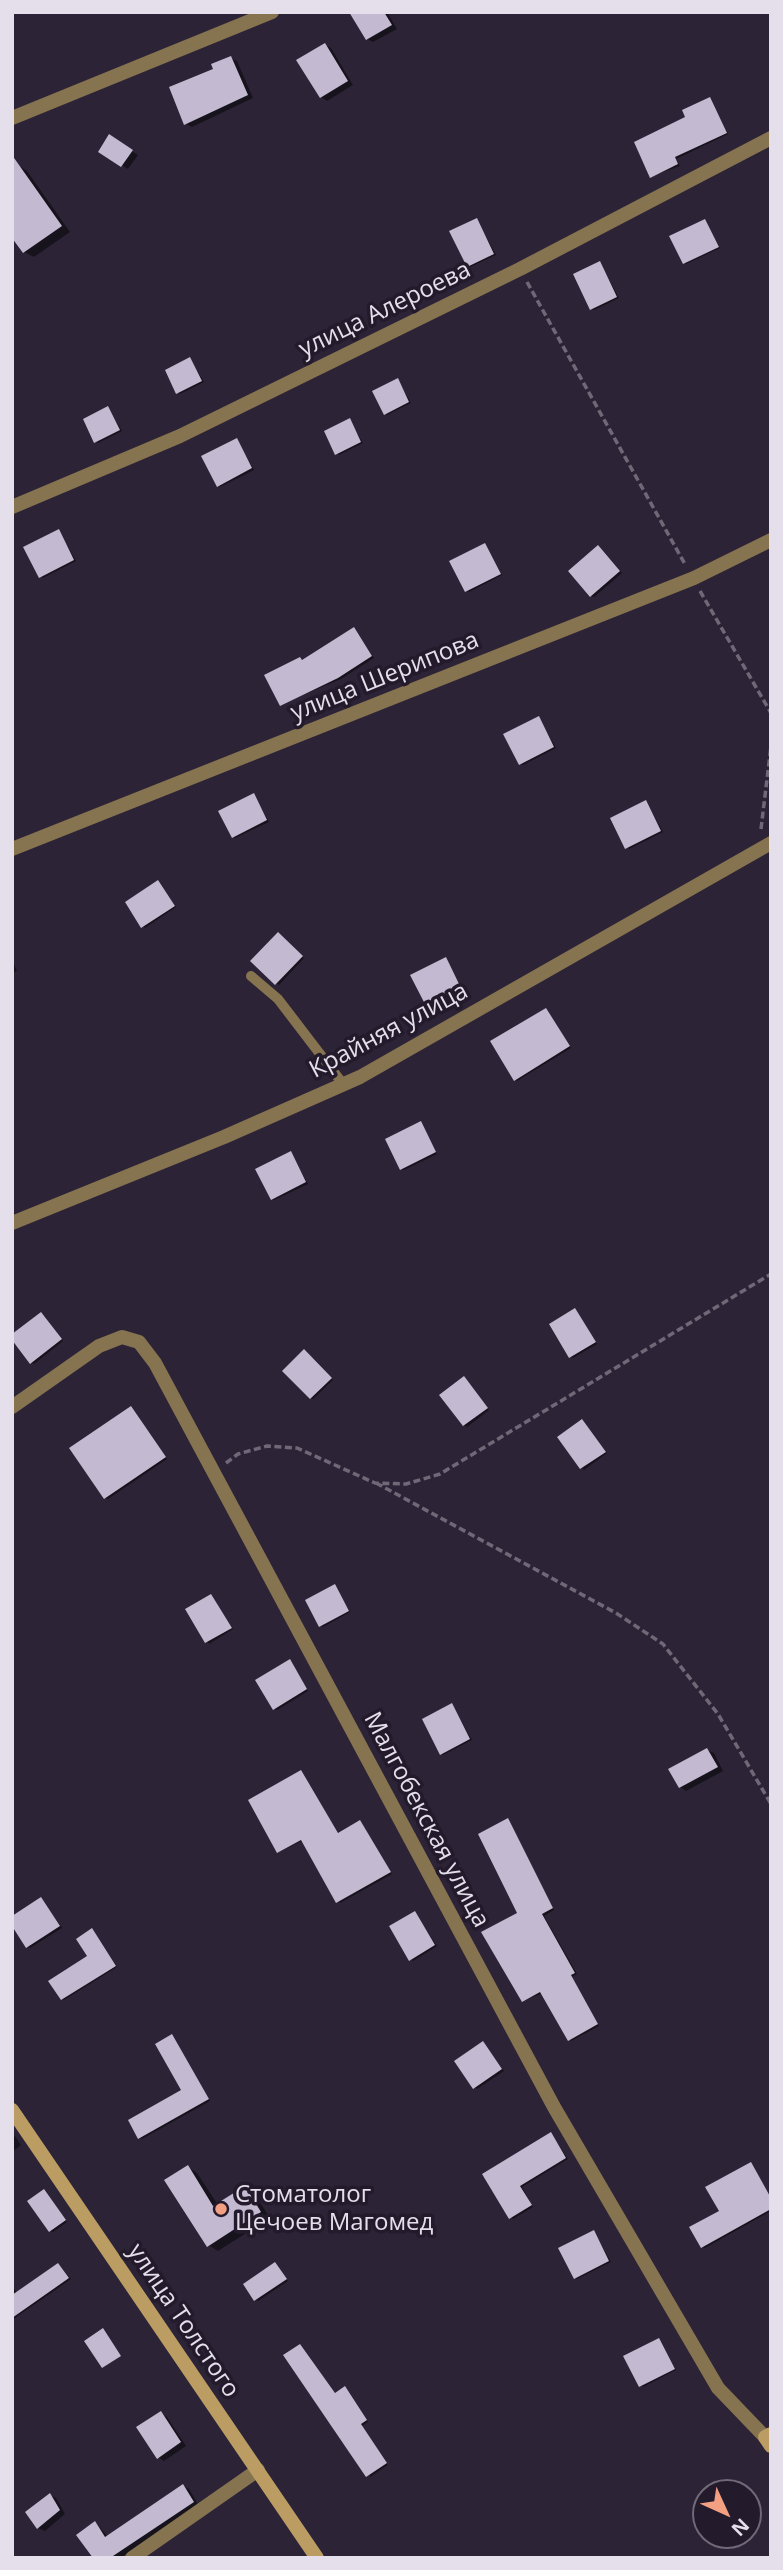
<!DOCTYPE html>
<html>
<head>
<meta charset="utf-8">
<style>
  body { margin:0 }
  #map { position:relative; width:783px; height:2570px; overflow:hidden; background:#2c2436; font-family:"Open Sans",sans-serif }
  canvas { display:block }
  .frame { position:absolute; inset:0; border:14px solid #e4dfeb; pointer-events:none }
  .north { position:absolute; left:692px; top:2479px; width:70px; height:70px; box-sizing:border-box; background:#231b2c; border:2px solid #706978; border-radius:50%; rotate:135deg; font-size:19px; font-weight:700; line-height:28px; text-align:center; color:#e4dfeb }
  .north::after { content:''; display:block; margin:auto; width:24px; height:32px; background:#f39f82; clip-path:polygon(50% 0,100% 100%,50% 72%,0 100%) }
</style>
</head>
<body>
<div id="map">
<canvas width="783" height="2570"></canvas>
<div class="frame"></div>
<div class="north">N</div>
</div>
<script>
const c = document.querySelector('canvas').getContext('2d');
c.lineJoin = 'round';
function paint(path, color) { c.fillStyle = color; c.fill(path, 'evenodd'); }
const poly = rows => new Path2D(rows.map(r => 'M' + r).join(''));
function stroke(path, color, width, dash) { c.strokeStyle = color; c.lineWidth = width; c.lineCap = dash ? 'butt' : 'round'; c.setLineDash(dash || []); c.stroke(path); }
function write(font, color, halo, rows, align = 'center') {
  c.font = font + ' "Open Sans",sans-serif'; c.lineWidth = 7; c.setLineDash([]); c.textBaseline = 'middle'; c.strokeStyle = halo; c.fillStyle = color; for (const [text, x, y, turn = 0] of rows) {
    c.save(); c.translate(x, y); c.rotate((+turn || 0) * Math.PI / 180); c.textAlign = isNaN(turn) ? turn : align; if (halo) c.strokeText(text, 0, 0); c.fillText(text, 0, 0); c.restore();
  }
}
paint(poly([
  [355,12,387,12,397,29,373,42,367,39],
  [325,45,331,48,353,85,327,101,321,97],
  [230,58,237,61,253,98,192,127,186,124,215,70],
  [710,99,728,134,676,159,680,166,652,176,687,118],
  [110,137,138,155,128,169,100,151],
  [18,165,27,171,70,232,34,257,24,252],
  [477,220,496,255,470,267,468,266],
  [705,221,720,248,686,264,684,263],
  [600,263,619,298,594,310,591,309],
  [190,359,204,382,180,394,178,392],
  [398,380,411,403,387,415,385,413],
  [108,408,122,431,98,443,96,442],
  [349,420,363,443,339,455,337,453],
  [237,440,254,470,220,487,218,485],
  [59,531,76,561,43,578,40,576],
  [485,545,502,575,469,592,466,591],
  [600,548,622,573,594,597,591,596],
  [356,631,374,658,341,679,281,704,300,659,304,661],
  [539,718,556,748,523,765,520,764],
  [254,795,269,822,235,838,233,837],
  [646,802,663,832,629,849,627,847],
  [158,882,176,907,145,928,143,926],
  [280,935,304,958,279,985,276,983],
  [446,959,463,990,430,1006,427,1005],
  [12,960,17,971,12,973],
  [546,1010,571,1048,517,1081,515,1079],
  [421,1123,437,1154,404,1170,401,1169],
  [291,1153,308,1184,274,1200,272,1199],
  [575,1310,597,1344,573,1358,571,1357],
  [44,1315,63,1341,34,1364,31,1362],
  [307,1353,333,1380,313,1399,311,1398],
  [464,1378,489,1410,467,1427,464,1425],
  [131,1408,167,1459,108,1499,105,1498],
  [582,1421,607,1453,584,1470,560,1438],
  [335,1586,350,1612,323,1627,320,1625],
  [211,1596,233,1629,209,1644,187,1610],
  [292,1663,308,1691,277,1710,274,1709],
  [452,1705,472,1740,443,1755,441,1753],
  [707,1750,714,1753,723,1771,686,1791,680,1787],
  [301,1772,339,1834,362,1824,392,1874,340,1903,304,1840,279,1852],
  [508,1820,554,1910,544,1916,577,1974,572,1977,599,2026,571,2041,543,1993,523,2001,519,1914],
  [41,1899,62,1928,30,1948,28,1947],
  [415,1913,437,1946,413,1961,410,1959],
  [92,1931,117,1967,64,2000,62,1999,89,1957],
  [172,2036,210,2101,142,2139,140,2138,183,2091],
  [483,2043,504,2071,477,2089,475,2087],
  [12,2132,21,2145,12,2152],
  [551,2134,568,2159,522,2187,533,2207,513,2219,485,2175],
  [751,2164,771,2197,771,2211,705,2248,702,2247,721,2212],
  [188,2167,197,2173,218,2205,245,2188,254,2193,270,2218,218,2251,208,2245],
  [44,2191,67,2222,53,2232,50,2231],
  [594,2232,611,2262,577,2279,575,2278],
  [59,2265,71,2279,12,2320,12,2286,17,2293],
  [277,2266,288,2281,258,2301,256,2300],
  [659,2340,676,2370,643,2387,640,2385],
  [300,2346,336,2395,348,2390,368,2422,362,2426,388,2465,370,2477],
  [161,2413,167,2417,186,2446,164,2461,158,2457],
  [183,2486,189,2489,199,2506,120,2558,95,2558,96,2523,108,2537],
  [50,2495,56,2498,65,2514,45,2531,38,2528]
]), '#0007');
paint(poly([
  [349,12,384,12,392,25,366,40],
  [325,43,348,81,320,98,296,60],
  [231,56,248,95,184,125,169,87,213,69,211,64],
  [710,97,727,133,675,157,678,164,650,178,634,142,685,117,682,110],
  [109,134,133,150,121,167,98,152],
  [12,155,62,226,23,253,12,238],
  [477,218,494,254,467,267,449,231],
  [705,219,719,247,683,264,669,236],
  [600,261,617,297,590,310,573,274],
  [190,357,202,381,176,394,165,370],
  [398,378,409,402,384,415,372,391],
  [108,406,120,430,94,443,83,419],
  [350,418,361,442,335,455,324,431],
  [237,438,252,468,217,487,201,456],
  [59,529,74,560,39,578,23,547],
  [485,543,501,574,465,592,449,561],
  [598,545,620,571,590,597,568,571],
  [354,627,372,656,338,678,280,706,264,675,300,657,302,660],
  [539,716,554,747,519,765,503,734],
  [254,793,267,820,232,838,218,811],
  [646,800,661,831,625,849,610,818],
  [158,880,175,906,141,928,125,902],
  [278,932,303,956,275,985,250,961],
  [446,957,461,988,426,1006,410,975],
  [546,1008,570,1046,514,1081,490,1041],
  [421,1121,436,1152,400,1170,385,1139],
  [291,1151,306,1182,271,1200,255,1169],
  [575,1308,596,1342,569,1358,549,1324],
  [41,1312,62,1339,30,1364,12,1340,12,1334],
  [304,1349,332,1378,310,1399,282,1371],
  [464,1376,488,1408,463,1426,439,1395],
  [131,1406,166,1457,104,1499,69,1448],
  [582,1419,606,1452,580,1469,557,1437],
  [335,1584,349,1611,319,1627,305,1600],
  [211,1594,232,1628,205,1643,185,1609],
  [290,1659,307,1689,273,1710,255,1680],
  [452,1703,470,1739,440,1755,422,1719],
  [707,1748,718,1767,679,1788,668,1769],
  [301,1770,338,1833,360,1820,391,1872,336,1903,301,1840,277,1853,248,1800],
  [508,1818,553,1908,542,1914,575,1973,571,1975,598,2024,568,2041,540,1992,522,2002,481,1932,517,1913,478,1834],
  [41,1897,60,1926,26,1948,12,1926,12,1916],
  [415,1911,435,1945,409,1961,389,1926],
  [92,1928,116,1966,61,2000,48,1981,87,1956,76,1939],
  [172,2034,209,2099,138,2139,128,2120,181,2090,155,2044],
  [483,2041,502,2069,473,2089,454,2061],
  [551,2132,566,2158,520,2186,532,2205,509,2219,482,2174],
  [751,2162,771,2198,771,2209,701,2248,689,2227,719,2211,705,2187],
  [188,2165,213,2206,245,2186,261,2212,207,2247,164,2180],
  [44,2189,66,2220,49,2232,27,2201],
  [594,2230,609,2261,574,2279,558,2248],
  [275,2262,287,2279,254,2301,243,2284],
  [58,2263,69,2278,12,2318,12,2295],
  [103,2328,121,2356,102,2368,84,2341],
  [659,2338,675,2369,639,2387,623,2356],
  [300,2344,335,2393,345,2386,367,2420,361,2424,387,2463,366,2477,283,2355],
  [161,2411,181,2442,157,2459,136,2427],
  [183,2484,194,2502,110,2558,93,2558,76,2535,95,2521,105,2537],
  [50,2493,60,2510,37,2529,25,2512]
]), '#c3b9d0');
stroke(poly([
  [527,282,686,566],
  [700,591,771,713],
  [761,829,771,746],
  [226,1463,238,1454,267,1446,297,1448,375,1483,406,1484,440,1474,771,1274],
  [376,1483,616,1613,663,1644,718,1714,771,1804]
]), '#6f6877', 3.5, [7, 3.5]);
stroke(poly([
  [251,976,278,999,343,1084]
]), '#867350', 10);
stroke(poly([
  [12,118,272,12],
  [12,507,180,436,520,269,771,138],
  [12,849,694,578,771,540],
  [12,1223,224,1137,360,1077,771,843],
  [12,1407,99,1346,122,1337,139,1342,155,1363,554,2107,718,2388,765,2437],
  [132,2558,258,2470]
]), '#867350', 14);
stroke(poly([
  [12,2110,317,2558],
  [771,2434,765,2437,771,2446]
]), '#bb9d63', 14);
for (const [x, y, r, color] of [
  [221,2209,7,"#f39f82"]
]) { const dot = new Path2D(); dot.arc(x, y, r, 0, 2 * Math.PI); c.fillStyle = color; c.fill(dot); stroke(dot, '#231b2c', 2.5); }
write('24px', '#e4dfeb', '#231b2c', [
  ["улица Алероева",385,310,-26],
  ["улица Шерипова",385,677,-22],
  ["Крайняя улица",389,1031,-28],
  ["Малгобекская улица",426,1820,62],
  ["улица Толстого",183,2321,56]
]);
write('24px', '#e4dfeb', '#231b2c', [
  ["Стоматолог",235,2195],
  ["Цечоев Магомед",235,2223]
], 'left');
</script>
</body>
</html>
